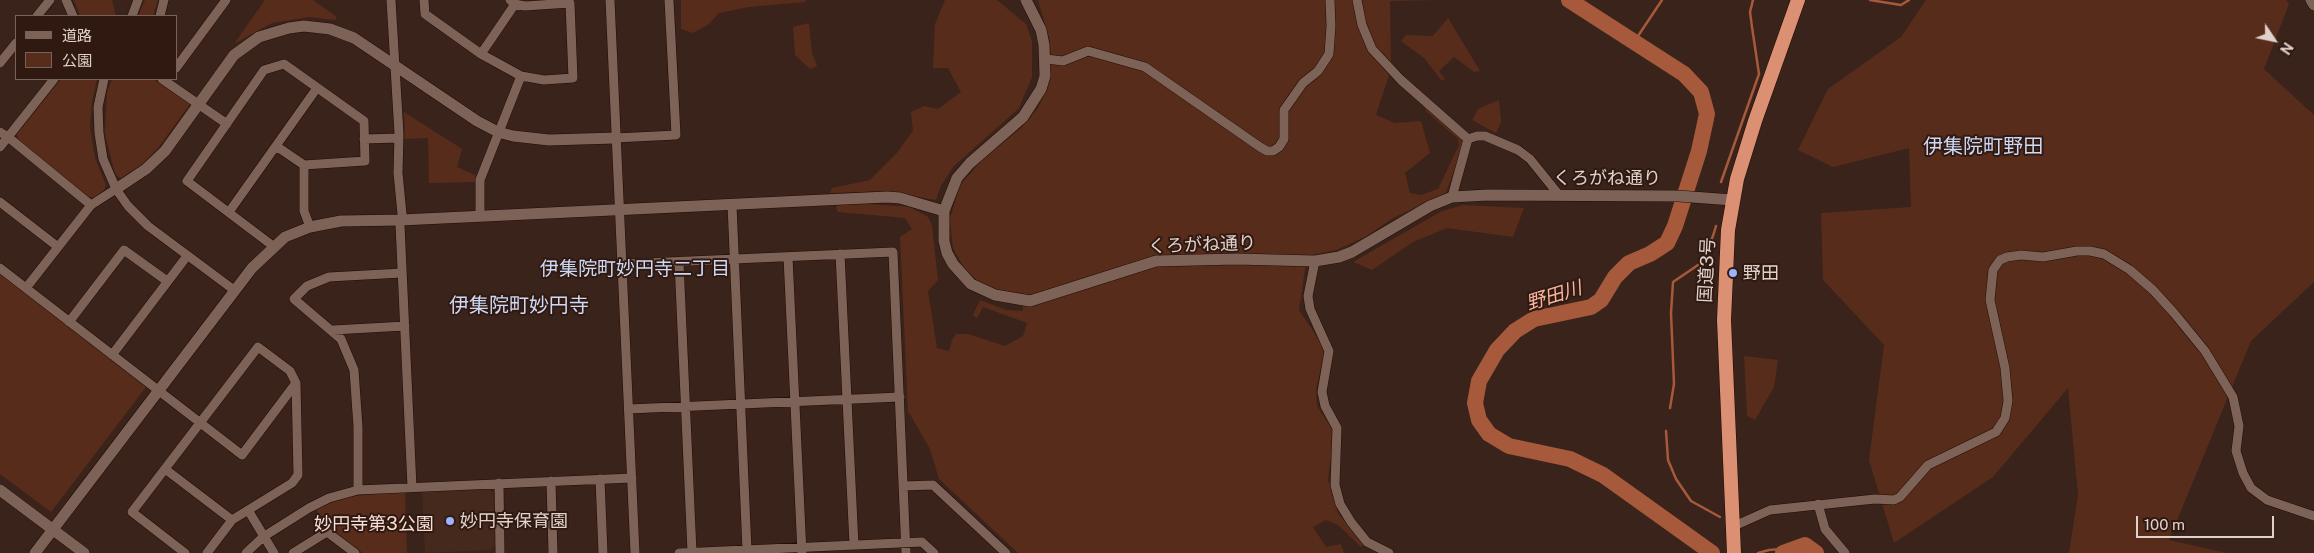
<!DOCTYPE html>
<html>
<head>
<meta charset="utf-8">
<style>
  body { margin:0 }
  #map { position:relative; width:2314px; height:553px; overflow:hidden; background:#3a231a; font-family:"Public Sans","Noto Sans JP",sans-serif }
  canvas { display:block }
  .legend { position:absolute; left:15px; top:15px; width:162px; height:65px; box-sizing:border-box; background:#2f1911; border:1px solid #76635b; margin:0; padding:6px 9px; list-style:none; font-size:15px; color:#e0d1cb }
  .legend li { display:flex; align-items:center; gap:10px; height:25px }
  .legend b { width:25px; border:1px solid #76635b }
  .north { position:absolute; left:2249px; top:15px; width:50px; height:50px; -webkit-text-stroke:4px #2f1911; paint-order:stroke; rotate:124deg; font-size:14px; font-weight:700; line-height:20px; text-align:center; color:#e0d1cb }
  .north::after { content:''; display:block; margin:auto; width:18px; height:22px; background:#e0d1cb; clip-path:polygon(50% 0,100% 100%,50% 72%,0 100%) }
  .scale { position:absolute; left:2136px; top:516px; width:138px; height:22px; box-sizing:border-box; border:2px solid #e0d1cb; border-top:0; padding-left:6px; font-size:15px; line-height:18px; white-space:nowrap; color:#e0d1cb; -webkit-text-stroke:4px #2f1911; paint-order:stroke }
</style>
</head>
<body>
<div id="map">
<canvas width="2314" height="553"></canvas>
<ul class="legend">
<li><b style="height:6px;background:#7d6258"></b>道路</li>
<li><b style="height:14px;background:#582c1b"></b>公園</li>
</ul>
<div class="north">N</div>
<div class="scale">100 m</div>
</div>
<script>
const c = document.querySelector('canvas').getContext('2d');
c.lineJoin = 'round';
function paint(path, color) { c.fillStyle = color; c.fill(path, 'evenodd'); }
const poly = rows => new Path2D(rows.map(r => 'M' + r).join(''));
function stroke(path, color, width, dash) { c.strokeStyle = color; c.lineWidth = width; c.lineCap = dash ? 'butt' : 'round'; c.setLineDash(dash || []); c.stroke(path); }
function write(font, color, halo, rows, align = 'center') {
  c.font = font + ' "Public Sans","Noto Sans JP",sans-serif'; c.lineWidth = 4; c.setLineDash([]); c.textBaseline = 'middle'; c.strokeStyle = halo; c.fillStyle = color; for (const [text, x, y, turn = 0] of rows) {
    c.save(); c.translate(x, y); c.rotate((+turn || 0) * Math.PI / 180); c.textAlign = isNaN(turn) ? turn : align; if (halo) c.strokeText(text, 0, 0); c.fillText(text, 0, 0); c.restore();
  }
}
paint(poly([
  [488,488,493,493,496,544,490,550,425,553,422,491]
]), '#46291d');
paint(poly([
  [74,0,112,0,116,16,80,16],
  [145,0,158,0,153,16,138,16],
  [265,0,313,0,337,17,335,20,309,17,272,23,234,44],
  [681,0,806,0,805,2,749,7,719,13,709,24,693,33,681,29],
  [945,0,997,0,1026,24,1032,41,1032,77,1019,108,953,167,941,186,936,200,884,191,830,193,832,188,870,180,896,154,913,131,911,112,924,106,938,109,961,92,948,68,933,68,935,24],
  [1038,0,1440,0,1390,1,1391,69,1376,115,1395,123,1421,121,1430,153,1405,173,1410,193,1421,195,1438,189,1459,145,1458,139,1427,112,1421,102,1459,135,1464,147,1445,194,1393,218,1365,237,1336,250,1307,256,1299,310,1325,349,1316,390,1317,406,1332,429,1333,441,1328,480,1338,513,1364,544,1361,547,1338,525,1326,520,1313,527,1326,547,1341,544,1344,553,1018,553,939,479,930,449,908,411,900,237,912,229,905,218,838,212,836,208,837,205,855,203,910,207,928,217,932,225,938,280,928,291,937,348,949,351,952,340,956,334,968,334,1005,346,1023,336,1027,323,983,307,977,318,973,315,980,300,1006,310,1023,311,1022,294,998,290,979,282,964,268,953,248,950,219,960,185,982,160,1021,128,1038,108,1047,89,1051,74,1050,41],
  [1926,0,2286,0,2289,4,2264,69,2314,115,2314,282,2251,341,2169,540,2227,553,2069,553,2078,495,2068,388,1993,477,1894,543,1869,460,1884,345,1823,280,1821,213,1911,207,1909,148,1833,167,1798,150,1828,89,1901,37],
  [1448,18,1480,71,1474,72,1454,57,1439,71,1445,79,1442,81,1424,58,1401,41,1406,35,1433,36],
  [809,23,812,53,817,66,810,69,795,55,793,27],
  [61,79,97,79,92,101,90,127,95,158,106,185,104,190,94,198,87,196,19,143,17,134],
  [112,79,153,79,190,104,158,148,141,165,121,178,117,176,114,170,105,134,107,93],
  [1499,100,1501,122,1496,133,1472,120,1478,109],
  [404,112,462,149,457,167,477,176,476,182,429,183,428,138,405,139],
  [1463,205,1524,208,1513,237,1447,228,1413,242,1372,270,1353,262,1442,211],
  [0,274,146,387,51,512,0,474],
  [1744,356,1778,360,1774,387,1755,420,1747,416],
  [405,491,407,553,363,553,326,526,316,509,346,497]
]), '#582c1b');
stroke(poly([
  [1870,0,1901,5,1909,0],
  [1634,42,1662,0],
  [1721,182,1759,74,1752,27,1750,12,1753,0],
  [1670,408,1674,384,1671,313,1673,282,1701,263,1713,236,1716,226],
  [1666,431,1668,460,1676,479,1691,501,1720,517],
  [1758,553,1769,550,1795,548]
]), '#a7593b', 2.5);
stroke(poly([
  [1569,0,1684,74,1701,92,1707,114,1699,151,1675,226,1667,243,1650,254,1629,263,1615,277,1601,300,1591,307,1534,319,1515,331,1497,350,1479,381,1475,403,1479,420,1489,434,1509,446,1570,459,1603,475,1712,553],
  [1783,553,1805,545,1816,553]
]), '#a7593b', 16);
const minor = poly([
  [66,0,73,16],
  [391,0,399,134,398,173,402,214,400,225,412,487],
  [424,0,425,14,481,54],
  [610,0,635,553],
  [1357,0,1362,25,1372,49,1401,80,1468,139],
  [515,4,525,6,570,3,573,78,544,80,521,76],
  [37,16,50,0],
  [132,16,138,0],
  [160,16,164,0],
  [1046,59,1063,61,1088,51,1145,67,1260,147,1267,151,1273,151,1279,147,1284,139,1284,110,1303,83,1318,71,1329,54,1331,26,1330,0],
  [0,63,16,43],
  [176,68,226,0],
  [104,79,98,107,99,133,103,159,116,189,128,206,148,226,234,290],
  [162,79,227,124],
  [0,132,8,137,54,79],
  [615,138,676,135,669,0],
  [364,139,399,138],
  [1468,139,1477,136,1485,136,1518,150,1530,159,1559,195],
  [276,146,304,165],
  [0,147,8,137,91,205],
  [1452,197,1468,139],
  [0,202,58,247],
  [732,205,747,550],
  [229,212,317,88],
  [480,216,480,180,521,76,481,54,515,4,510,0],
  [273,246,187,181,264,70,284,64,364,121,365,161,304,165,304,211,310,227],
  [840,254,854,545],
  [788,257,802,553],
  [1315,261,1308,296,1310,309,1329,351,1322,392,1325,406,1337,428,1335,485,1340,504,1351,522,1367,542,1389,553],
  [679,262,692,552],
  [622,264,893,252,906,553],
  [0,268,242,455,296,383],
  [26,288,91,205,116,189],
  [69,322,124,250,167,281],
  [333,330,405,326],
  [112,355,187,256],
  [629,409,900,397],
  [165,469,232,520],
  [600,479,603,553],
  [551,481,553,553],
  [499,483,500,553],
  [903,486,933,485,1006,553],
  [358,490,358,427,354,370,341,339,294,299,307,286,329,277,402,273],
  [1818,504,1825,529,1845,553],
  [248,510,274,553],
  [1732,527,1770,510,1875,499,1894,500,1900,497,1928,465,1996,432,2005,418,2008,401,2005,368,1990,300,1993,270,2000,260,2007,257,2021,255,2043,257,2077,251,2090,251,2104,254,2130,270,2153,290,2174,313,2205,351,2233,397,2239,426,2236,451,2243,473,2251,488,2267,500,2314,516],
  [185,553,132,512,258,347,290,371,296,383,298,475,292,483,232,520,207,553],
  [246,553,263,537,309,508,329,498,358,490,632,478],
  [293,553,327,532,355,553],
  [679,553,922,542,934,553]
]);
const tertiary = poly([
  [1026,0,1041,30,1044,45,1045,76,1041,89,1023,117,970,163,957,178,944,211,944,241,947,253,953,264,971,284,995,295,1030,301,1156,261,1236,259,1315,261,1339,257,1352,252,1430,206,1452,197,1488,195,1678,196,1733,200],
  [2311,0,2314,5],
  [116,189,146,169,165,151,234,55,259,37,289,28,304,26,330,29,354,38,477,121,498,132,513,136,549,140,615,138],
  [0,490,84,553],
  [35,553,252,268,285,237,310,227,341,221,401,220,887,197,900,198,944,211]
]);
const trunk = poly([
  [1734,553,1724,320,1728,230,1737,179,1755,121,1798,0]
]);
stroke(minor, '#200c05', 10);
stroke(tertiary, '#200c05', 12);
stroke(trunk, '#200c05', 15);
stroke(minor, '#7d6258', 9);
stroke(tertiary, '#7d6258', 11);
stroke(trunk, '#dc9073', 14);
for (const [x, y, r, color] of [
  [1733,273,5,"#9ab5fd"],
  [450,521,5,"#9ab5fd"]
]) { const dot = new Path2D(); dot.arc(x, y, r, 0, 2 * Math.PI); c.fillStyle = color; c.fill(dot); stroke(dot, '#2f1911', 2); }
write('18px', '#e0d1cb', '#2f1911', [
  ["くろがね通り",1607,178],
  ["くろがね通り",1202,245,-2],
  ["国道3号",1707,270,-87]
]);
write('18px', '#e0d1cb', '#2f1911', [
  ["野田",1743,273],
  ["妙円寺保育園",460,521]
], 'left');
write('18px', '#f6dfd6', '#2f1911', [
  ["妙円寺第3公園",374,524]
]);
write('19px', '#ced9f5', '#2f1911', [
  ["伊集院町妙円寺二丁目",635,269]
]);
write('italic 19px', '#f9b69e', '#2f1911', [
  ["野田川",1554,296,-17]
]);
write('20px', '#ced9f5', '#2f1911', [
  ["伊集院町野田",1983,147],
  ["伊集院町妙円寺",519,306]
]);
</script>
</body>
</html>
